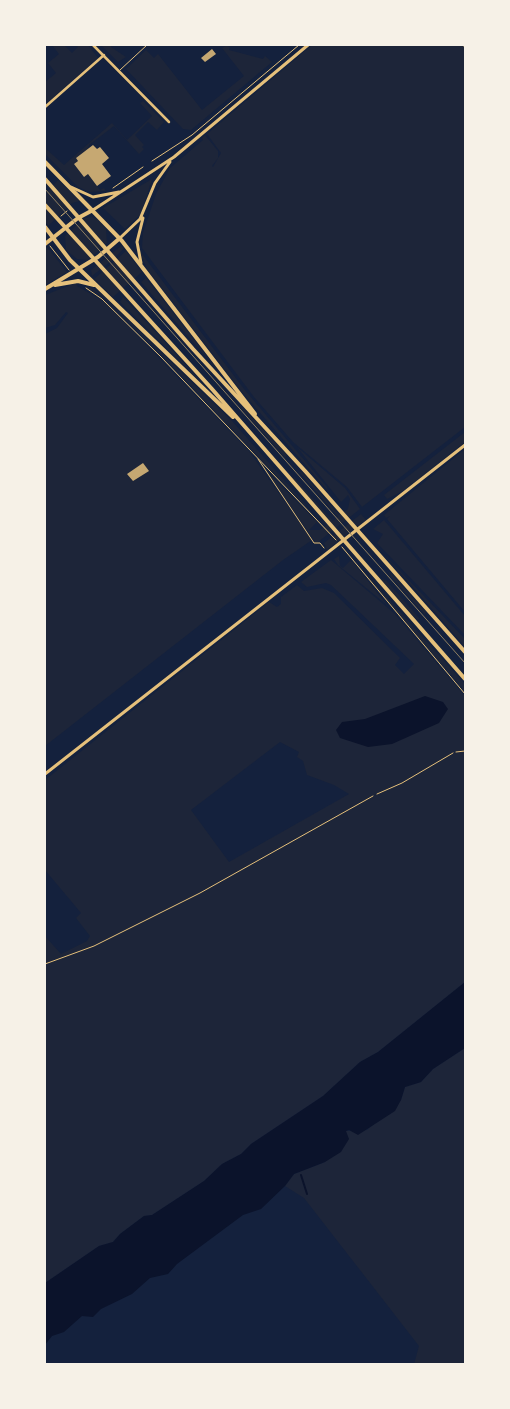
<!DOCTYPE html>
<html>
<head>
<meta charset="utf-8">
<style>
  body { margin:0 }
  #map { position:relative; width:510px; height:1409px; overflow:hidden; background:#14213d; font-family:Jost,sans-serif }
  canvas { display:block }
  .frame { position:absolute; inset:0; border:46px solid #f6f1e7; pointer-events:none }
</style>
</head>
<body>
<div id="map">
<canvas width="510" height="1409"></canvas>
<div class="frame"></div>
</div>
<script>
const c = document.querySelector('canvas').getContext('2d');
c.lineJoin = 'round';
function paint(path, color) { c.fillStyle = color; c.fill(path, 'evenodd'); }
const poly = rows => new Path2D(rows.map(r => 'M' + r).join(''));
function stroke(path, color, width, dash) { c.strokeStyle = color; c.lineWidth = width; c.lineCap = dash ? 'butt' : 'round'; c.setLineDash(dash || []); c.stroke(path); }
paint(poly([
  [52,45,64,45,72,53,78,47,76,45,88,45,98,58,48,102,45,98,45,82,56,73,48,63,59,54],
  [101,45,111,45,111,47,126,57,118,62],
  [312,45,465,45,465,427,362,507,347,487,293,442,254,397,142,248,143,233,156,194,170,168,203,140,202,138,205,135,218,151,218,158,212,166,213,167,221,153,207,134],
  [226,46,230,47,229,50,263,59,265,56,272,62,191,130,183,129,126,69,146,50,154,58,158,54,202,110,244,76,222,48],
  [143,101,164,122,157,130,148,122,135,135,144,145,142,147,144,149,139,154,114,126,89,145,88,149,76,158,78,161,74,164,84,177,88,174,100,190,104,188,106,191,90,192,78,187,45,154,45,148,64,165,112,123,127,140,152,116,140,103],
  [152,179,141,214,125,229,103,208],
  [58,180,80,201,72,203,48,226,45,221,45,194],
  [92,217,98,220,106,229,107,243,88,260,77,259,66,250,65,236,84,218],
  [121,246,124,248,115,258,92,276,91,270],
  [47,247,67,272,45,285,45,249],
  [139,250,244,389,327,487,328,491,241,391,147,269],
  [126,251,142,272,113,297,94,279],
  [146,278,179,320,218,371,141,282],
  [76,283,77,286,105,302,249,451,312,540,283,560,45,746,45,334,57,328,68,313,66,312,55,325,45,328,45,295],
  [88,286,101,294,233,422,306,505,305,506,162,356,102,296,87,288],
  [123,297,165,342,202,383,120,302],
  [242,407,287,455,285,458,241,408],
  [465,432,465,442,403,491,387,499,384,495],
  [297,447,345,488,360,509,318,542,315,542,263,467,317,522,309,530,320,530,331,522,293,480,294,477,333,521,338,517,299,472,302,472,339,515,348,509,350,499,348,495,341,502],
  [465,449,465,612,387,519,390,516,386,518,384,515],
  [361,514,366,520,327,550,324,543],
  [384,520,465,616,465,635,377,543,383,534,373,529],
  [379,549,465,639,465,647,410,584],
  [339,556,340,566,343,568,350,561,353,562,387,605,338,565,334,559],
  [331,560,395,614,465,696,465,982,378,1052,360,1062,323,1096,251,1144,241,1154,222,1164,204,1181,152,1215,144,1216,120,1234,113,1242,99,1246,45,1283,45,936,61,954,87,941,90,936,76,918,81,913,45,870,45,780,269,602,277,607,281,604,281,597,297,585,304,591,322,588,334,593,400,658,395,665,404,674,414,664,331,585,326,583,307,587,301,582],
  [280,742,299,752,297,757,303,761,307,775,334,785,349,794,229,862,191,810],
  [357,564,465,684,465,692,397,613],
  [390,572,426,612,425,615,390,576,391,573,388,574],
  [384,579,384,581,386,580,420,619,417,620,381,580],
  [465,1048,465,1364,414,1364,419,1346,304,1198,285,1186,294,1174,325,1162,346,1131,367,1130,401,1100,405,1087,421,1082,433,1069]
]), '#1d2539');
paint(poly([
  [425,696,443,702,448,709,439,723,392,744,368,747,340,738,336,730,342,722,365,719],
  [465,982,465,1048,433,1069,421,1082,405,1087,401,1100,395,1111,358,1135,349,1130,346,1131,349,1139,341,1152,325,1162,294,1174,285,1186,261,1209,243,1215,177,1264,168,1274,150,1278,132,1294,101,1309,93,1317,82,1316,64,1332,52,1336,45,1345,45,1283,99,1246,113,1242,120,1234,144,1216,152,1215,204,1181,222,1164,241,1154,251,1144,323,1096,360,1062,378,1052]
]), '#0b132b');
stroke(poly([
  [301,1175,307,1194]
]), '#0b132b', 2);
paint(poly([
  [212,49,216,54,205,62,201,58],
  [93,145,97,149,100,147,109,158,102,164,111,176,97,186,88,174,84,177,74,164,78,161,76,158],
  [143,463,149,471,133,481,127,474]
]), '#c6a872');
stroke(poly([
  [152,161,192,135,299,45],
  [113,188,143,167],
  [61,216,67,211],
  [50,246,69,270],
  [86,288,102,299,161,357,336,540],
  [258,459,314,543,320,543,324,548],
  [342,547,465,694],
  [456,752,465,751],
  [45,964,94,946,200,893,373,796]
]), '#e5c07b', 1);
stroke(poly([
  [120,70,147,45],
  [377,794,402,783,453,753]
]), '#e5c07b', 1);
stroke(poly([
  [93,45,169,122],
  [464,45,465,46],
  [45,107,104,55]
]), '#e5c07b', 2.5);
stroke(poly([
  [71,187,93,197,119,192],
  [93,210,174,157,308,45],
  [120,238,140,219,155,183,170,162],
  [141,263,137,242,143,218],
  [45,774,465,445]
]), '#e5c07b', 3);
stroke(poly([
  [45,162,122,241,255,414],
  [45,179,193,349,306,472,465,652],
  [45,205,212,389,465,679],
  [45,227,70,260,233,417],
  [45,244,78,218,93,210],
  [55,285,78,281,94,285],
  [45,289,98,257,120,238]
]), '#e5c07b', 4);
stroke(poly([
  [45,189,465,663]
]), '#918062', 1);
</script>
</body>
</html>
